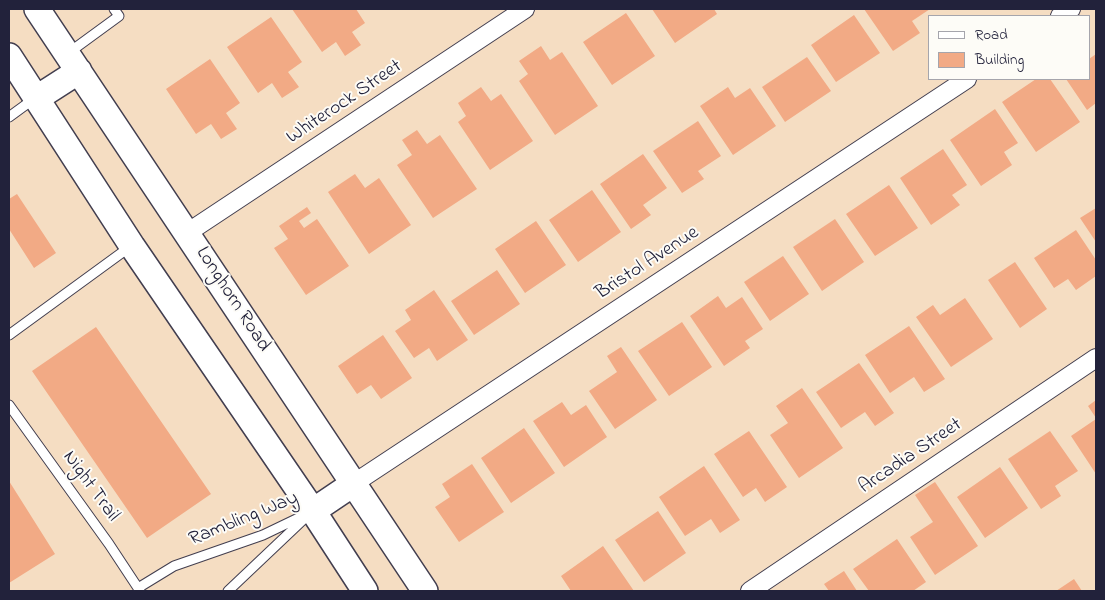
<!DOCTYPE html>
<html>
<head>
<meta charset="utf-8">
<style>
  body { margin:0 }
  #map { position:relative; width:1105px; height:600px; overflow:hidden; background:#f5ddc2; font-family:"Indie Flower",sans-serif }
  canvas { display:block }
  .frame { position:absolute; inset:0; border:10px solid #22223b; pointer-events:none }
  .legend { position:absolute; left:928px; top:15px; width:162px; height:65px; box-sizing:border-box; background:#fdfcf7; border:1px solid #a5a5ac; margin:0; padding:6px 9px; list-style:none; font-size:15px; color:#22223b }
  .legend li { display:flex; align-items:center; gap:10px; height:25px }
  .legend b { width:25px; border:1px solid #a5a5ac }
</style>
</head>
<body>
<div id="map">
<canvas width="1105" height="600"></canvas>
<div class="frame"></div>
<ul class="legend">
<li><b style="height:6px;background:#fff"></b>Road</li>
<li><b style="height:14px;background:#f2aa85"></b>Building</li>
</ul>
</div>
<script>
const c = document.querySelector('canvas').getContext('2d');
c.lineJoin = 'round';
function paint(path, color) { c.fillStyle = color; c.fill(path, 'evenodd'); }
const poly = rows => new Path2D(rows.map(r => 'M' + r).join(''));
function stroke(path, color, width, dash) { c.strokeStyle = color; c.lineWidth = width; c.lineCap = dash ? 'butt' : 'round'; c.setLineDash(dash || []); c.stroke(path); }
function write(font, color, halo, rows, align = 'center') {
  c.font = font + ' "Indie Flower",sans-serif'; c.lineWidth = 4; c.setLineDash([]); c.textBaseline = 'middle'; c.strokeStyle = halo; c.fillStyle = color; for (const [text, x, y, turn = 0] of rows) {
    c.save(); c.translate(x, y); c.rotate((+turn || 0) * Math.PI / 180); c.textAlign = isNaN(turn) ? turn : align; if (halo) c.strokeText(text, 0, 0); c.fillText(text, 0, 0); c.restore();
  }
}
paint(poly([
  [292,9,356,9,365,23,352,32,361,45,345,56,336,42,322,52],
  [652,9,714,9,717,14,675,43],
  [864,9,930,9,912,21,920,33,893,51],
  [626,13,655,56,612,85,583,42],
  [854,15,880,53,836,82,811,45],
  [271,17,302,62,288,72,299,87,282,98,272,83,258,93,227,47],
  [541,46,550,60,562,52,598,106,555,135,519,81,528,74,519,61],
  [1096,54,1096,103,1087,110,1066,79,1089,79,1089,59],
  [807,57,831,91,785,122,762,87],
  [210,59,240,103,226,113,237,129,221,139,211,124,196,134,166,89],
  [1036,79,1050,79,1080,122,1036,152,1002,102],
  [481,87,491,101,501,94,533,141,490,170,458,122,466,116,458,103],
  [728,87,735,98,750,88,776,126,733,155,700,106],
  [995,109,1018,143,1004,152,1012,165,981,186,950,140],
  [698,121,721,156,698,171,704,179,682,193,653,151],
  [417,130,427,144,440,135,477,189,433,218,397,165,412,155,402,140],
  [943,149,967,185,952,195,960,205,931,225,900,178],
  [643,154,667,188,643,205,651,215,631,229,600,184],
  [355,174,365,188,379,178,411,225,369,254,328,192],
  [889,185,918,228,875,256,846,214],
  [592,190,621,232,578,262,549,220],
  [17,194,56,253,34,268,9,229,9,199],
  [307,207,311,213,299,221,304,228,317,219,349,266,306,295,274,248,288,239,279,226],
  [1096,208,1096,242,1080,218],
  [835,219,864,262,822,291,793,247],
  [536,221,566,265,525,293,495,249],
  [1076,230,1096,260,1096,276,1076,290,1068,279,1054,288,1034,258],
  [783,256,809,294,770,321,744,282],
  [1015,262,1047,309,1020,328,988,280],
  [497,270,520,304,474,335,451,301],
  [434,290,468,340,437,361,429,348,414,358,395,331,411,320,405,310],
  [718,296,726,308,742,297,763,329,745,341,750,348,724,366,690,316],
  [965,298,993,339,951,367,916,317,933,305,940,315],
  [682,322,712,367,669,396,638,351],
  [909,326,945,379,924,392,914,377,890,393,865,355],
  [96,327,211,494,147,538,32,371],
  [383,335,412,378,381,399,371,385,357,394,338,366],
  [621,347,657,400,615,429,589,391,617,372,607,356],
  [859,363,894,413,875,426,865,412,841,428,816,392],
  [802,388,843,448,799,478,770,435,788,423,776,406],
  [1096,400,1096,418,1088,406],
  [562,402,571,415,586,405,607,437,564,467,533,421],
  [1096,419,1096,474,1071,436],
  [524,428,555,473,511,503,481,458],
  [749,431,787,487,765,502,756,488,743,497,714,454],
  [1050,431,1078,471,1055,486,1061,496,1041,509,1008,459],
  [472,464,504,512,459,542,435,507,450,497,442,484],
  [704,466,740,520,720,533,711,519,685,536,659,497],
  [1000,467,1028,508,985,538,957,497],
  [9,481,55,554,9,583],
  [935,482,978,546,935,575,910,537,933,522,915,495],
  [658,511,686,553,644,582,615,540],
  [897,539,926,582,913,591,869,591,853,569],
  [603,546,634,591,571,591,561,576],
  [844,571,857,591,829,591,824,584],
  [1074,579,1082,591,1056,591]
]), '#f2aa85');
const lane = poly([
  [67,54,119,16,114,9],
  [9,117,35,98],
  [9,335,131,246],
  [9,405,109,544,140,591],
  [138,588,174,566,263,535,313,511],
  [228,591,305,518]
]);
const street = poly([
  [1060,16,1071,9],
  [187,233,525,9],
  [353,484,967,79],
  [750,591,1096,358]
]);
const secondary = poly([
  [37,9,425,591],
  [9,56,132,246,313,511,365,591],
  [37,98,79,71],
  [313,511,353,484]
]);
stroke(lane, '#423e4f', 11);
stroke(street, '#423e4f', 20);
stroke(secondary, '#423e4f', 28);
stroke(lane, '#fff', 9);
stroke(street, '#fff', 18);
stroke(secondary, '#fff', 25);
write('20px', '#22223b', '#fdfcf7', [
  ["Whiterock Street",345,103,-34],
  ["Bristol Avenue",648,264,-33],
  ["Longhorn Road",232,300,57],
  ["Arcadia Street",911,457,-34],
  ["Night Trail",90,487,54],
  ["Rambling Way",244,520,-22]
]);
</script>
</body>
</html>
